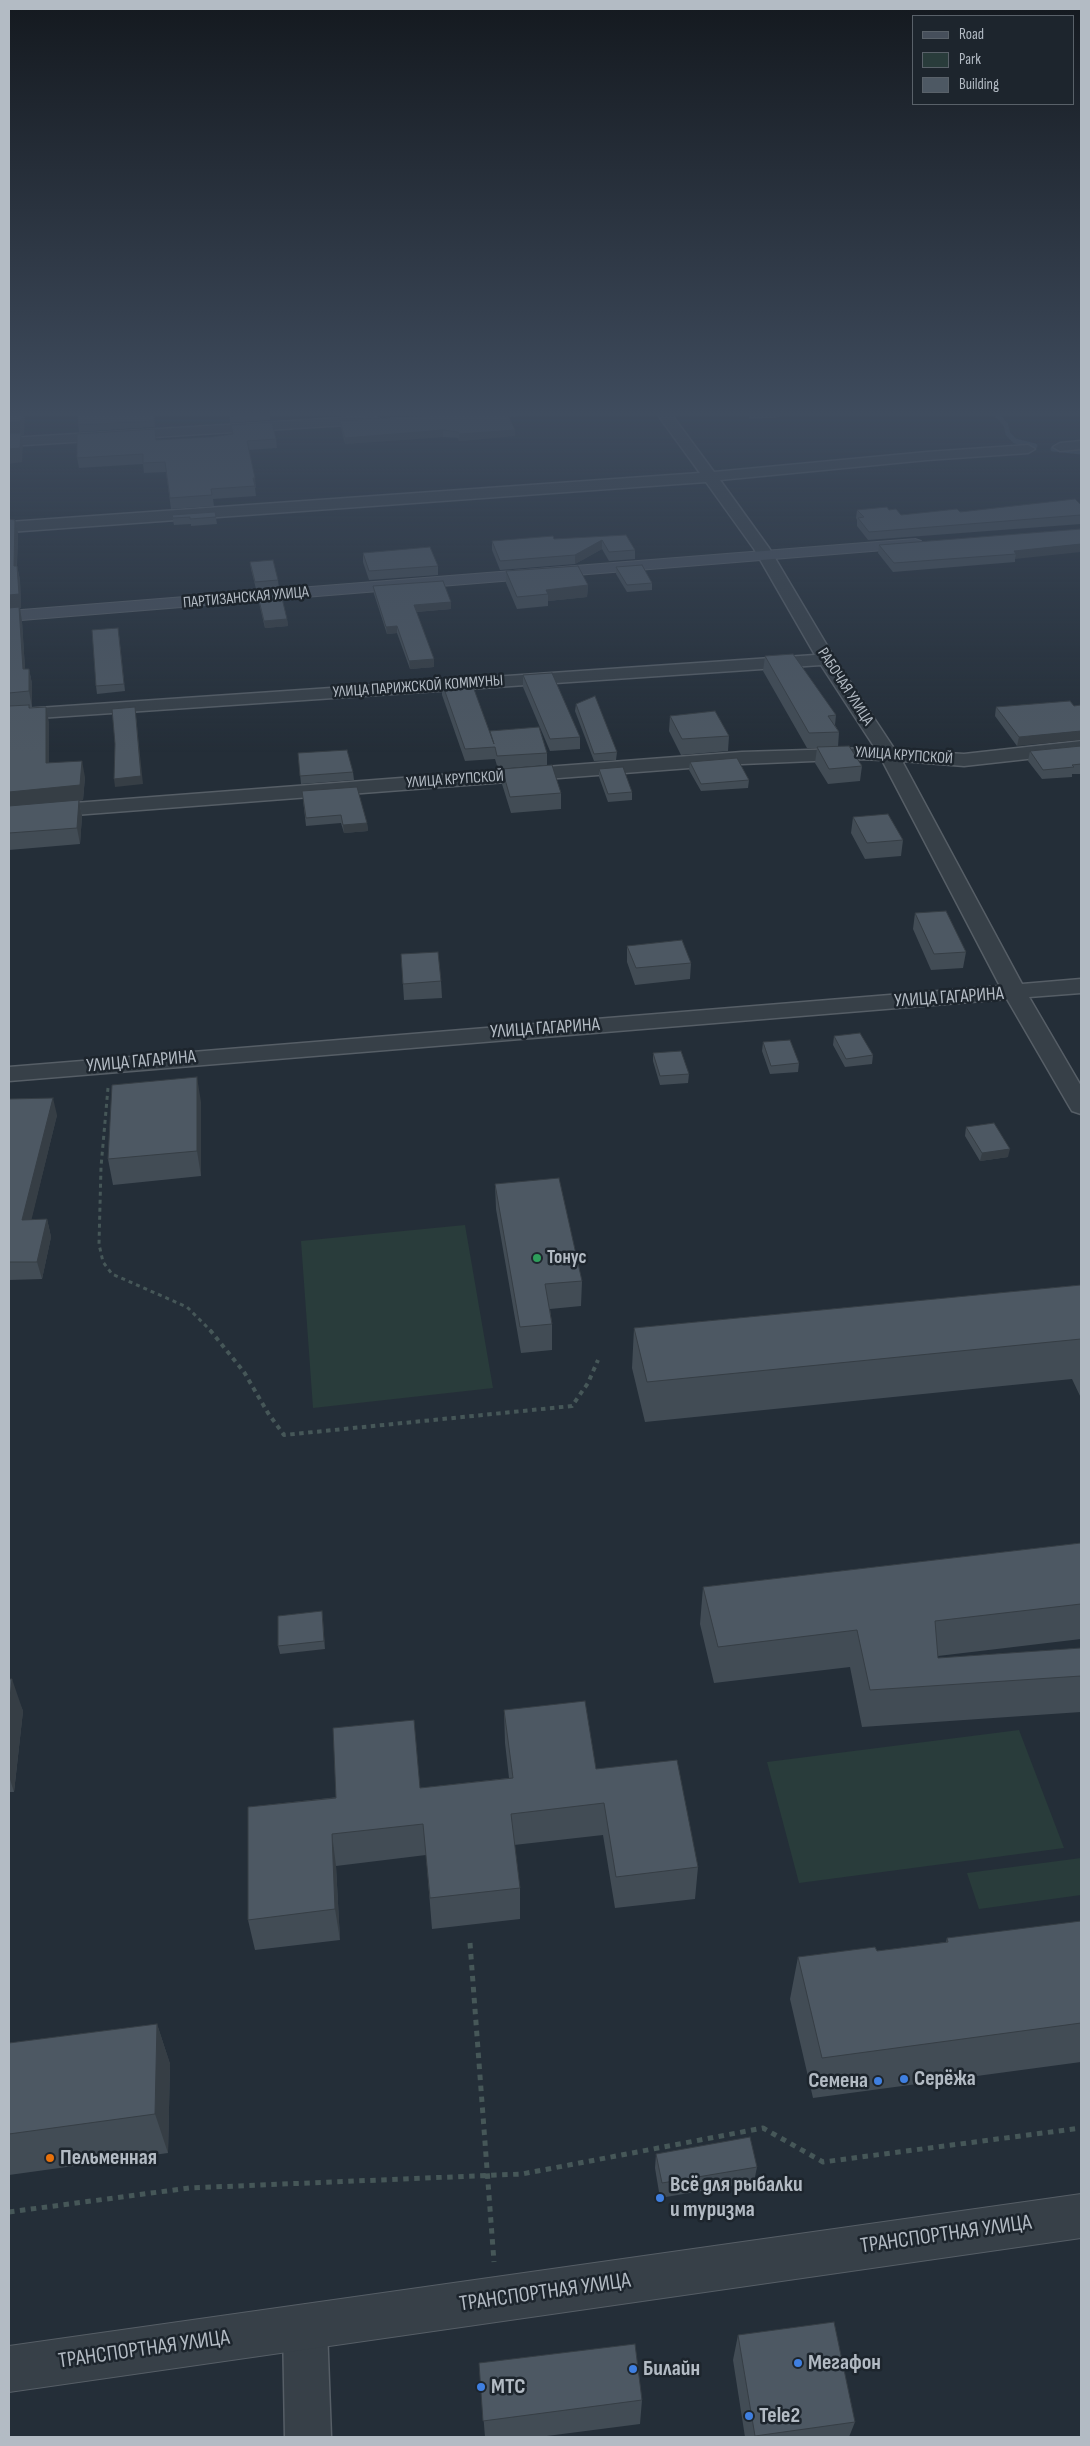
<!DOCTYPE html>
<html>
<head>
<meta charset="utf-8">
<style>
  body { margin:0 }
  #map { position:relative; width:1090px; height:2446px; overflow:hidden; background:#242e38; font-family:"Sofia Sans Condensed",sans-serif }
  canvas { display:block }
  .frame { position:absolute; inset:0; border:10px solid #b3bbc4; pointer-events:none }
  .legend { position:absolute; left:912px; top:15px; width:162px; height:90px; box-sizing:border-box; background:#1d252d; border:1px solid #596169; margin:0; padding:6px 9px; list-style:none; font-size:15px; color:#b3bbc4 }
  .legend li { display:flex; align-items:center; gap:10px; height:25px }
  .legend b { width:25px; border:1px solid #596169 }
</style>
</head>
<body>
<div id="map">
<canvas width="1090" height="2446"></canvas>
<div class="frame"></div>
<ul class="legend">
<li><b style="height:6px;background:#464f5b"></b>Road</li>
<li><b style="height:14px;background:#293c3b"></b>Park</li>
<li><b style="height:14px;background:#4d5863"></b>Building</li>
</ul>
</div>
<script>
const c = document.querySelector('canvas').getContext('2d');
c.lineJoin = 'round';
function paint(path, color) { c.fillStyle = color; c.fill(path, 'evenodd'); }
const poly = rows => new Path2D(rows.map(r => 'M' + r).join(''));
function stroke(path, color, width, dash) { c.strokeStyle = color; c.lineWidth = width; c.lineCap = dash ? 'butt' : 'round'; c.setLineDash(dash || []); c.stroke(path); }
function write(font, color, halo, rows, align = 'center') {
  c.font = font + ' "Sofia Sans Condensed",sans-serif'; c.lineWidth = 5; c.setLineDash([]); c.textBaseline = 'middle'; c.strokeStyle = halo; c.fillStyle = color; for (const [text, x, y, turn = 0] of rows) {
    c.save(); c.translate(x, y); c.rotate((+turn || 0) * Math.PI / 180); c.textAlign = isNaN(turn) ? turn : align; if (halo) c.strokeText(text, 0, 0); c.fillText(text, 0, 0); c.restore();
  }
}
paint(poly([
  [465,1225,493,1388,313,1408,301,1241],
  [1019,1730,1064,1848,799,1883,767,1762],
  [1081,1858,1081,1895,979,1909,967,1873]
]), '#293c3b');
stroke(poly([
  [993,411,1006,425,1008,434,1015,441,1035,446],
  [1053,449,1081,452]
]), '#3b4d5f', 5);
const minor = poly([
  [467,411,522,411,515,415,471,418,464,414,467,411],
  [655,411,669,411,714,472,927,452,1028,445,1035,449,1028,453,927,460,720,480,769,548,835,659,895,750,964,754,1081,741,1081,753,964,766,902,761,1022,984,1081,979,1081,993,1029,997,1081,1086,1081,1114,1072,1111,1069,1106,1007,999,9,1081,9,1067,1000,986,882,760,861,759,742,764,9,820,9,808,742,752,875,748,821,665,9,720,9,710,815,655,754,549,706,482,9,532,9,522,700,473,655,411],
  [374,416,381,420,379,423,9,446,9,438,374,416],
  [1081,441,1081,449,1060,451,1053,447,1060,443,1081,441],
  [305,2305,320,2312,327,2327,331,2437,285,2437,283,2327,290,2312,305,2305]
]);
const tertiary = poly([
  [1081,2194,1081,2238,9,2392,9,2346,1081,2194]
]);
const secondary = poly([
  [915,539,921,541,923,544,921,547,9,621,9,611,915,539]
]);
stroke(minor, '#565e66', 3);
stroke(tertiary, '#565e66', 2);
stroke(secondary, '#565e66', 2);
stroke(poly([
  [108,1088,101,1167,99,1244,103,1262,112,1274,187,1307,211,1331]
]), '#465758', 3, [4, 4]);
stroke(poly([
  [210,1330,244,1372,268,1413,284,1435,572,1406,588,1383,598,1360]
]), '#465758', 4, [4.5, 4.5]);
stroke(poly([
  [470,1943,494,2262],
  [9,2212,189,2188,522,2174,763,2128,823,2162,1081,2128]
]), '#465758', 5, [5.5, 5.5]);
paint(minor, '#374048');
paint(tertiary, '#374048');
paint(secondary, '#464f5b');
paint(poly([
  [154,411,155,427,79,432,78,425],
  [229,411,270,414,270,420,230,423],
  [336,411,420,411,337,416],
  [745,411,780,411,779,417,750,419],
  [1077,411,1081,411,1081,415],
  [340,421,515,430,515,436,459,441,458,438,443,437,345,444,341,428],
  [231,425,276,439,277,448,249,450,256,488,255,488,256,496,213,499,214,506,171,509,166,472,144,473,143,464,79,468,77,458,157,440,211,437,232,434],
  [1081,505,1081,524,868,540,857,526,857,520,856,518,857,510,889,510,901,515],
  [215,512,217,524,191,526,191,524,174,525,172,515],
  [9,519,15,520,18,533,17,566,20,580,21,608,20,608,22,622,25,669,29,669,32,684,32,707,30,707,30,708,49,722,49,763,85,777,83,800,79,801,82,816,80,844,9,850],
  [1081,529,1015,559,1015,562,893,572,878,553,879,545],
  [626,535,635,550,635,559,609,561,602,549,575,564,500,570,492,550,492,541,554,539],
  [363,553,438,566,438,575,369,580,363,562],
  [250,562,278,580,279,588,256,589,251,569],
  [616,567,652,583,652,590,627,592,616,574],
  [506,571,588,585,587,597,548,601,548,606,517,609,506,583],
  [373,586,451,609,416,612,434,659,434,667,410,669,397,633,387,634,374,594],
  [258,596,287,619,288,626,265,628,259,603],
  [119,635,125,691,97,694,96,686],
  [765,656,836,715,835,725,839,732,838,747,862,766,860,781,828,784,815,763,817,748,807,748,763,671],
  [523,675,580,737,580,749,550,751,523,687],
  [442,683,490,733,490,731,547,753,547,765,498,769,495,759,465,761,442,695],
  [576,704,617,752,616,760,594,761,575,711],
  [1074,706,1017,746,995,716,996,707],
  [670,716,729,736,728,751,681,755,669,731],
  [1081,746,1081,774,1072,774,1072,777,1042,779,1028,761,1030,751],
  [298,753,353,772,354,780,301,784],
  [690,762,749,780,748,788,701,791,689,770],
  [502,769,561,793,561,809,511,813,502,784],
  [599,769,632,792,632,800,608,802,599,777],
  [302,791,367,823,368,831,344,833,341,823,306,826],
  [853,817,903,840,901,856,865,859,851,833],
  [915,913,966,952,963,968,931,970,913,929],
  [627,946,691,963,690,979,635,985,627,962],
  [401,954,441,981,442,998,404,1000],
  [834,1036,873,1055,872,1064,845,1067,833,1045],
  [763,1042,799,1063,798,1072,770,1074,762,1051],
  [653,1053,689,1074,688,1083,660,1085,653,1061],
  [9,1099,57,1115,31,1220,47,1219,51,1237,42,1279,9,1280],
  [201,1102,201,1176,113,1185,108,1159],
  [966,1127,1008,1157,980,1161,965,1136],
  [495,1184,582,1281,581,1306,550,1309,552,1324,552,1350,521,1353,496,1209],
  [1081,1285,1081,1398,1072,1379,645,1422,632,1368,634,1328],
  [1081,1543,1081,1639,938,1656,938,1658,1081,1648,1081,1712,862,1727,850,1667,714,1683,700,1624,703,1587],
  [322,1611,325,1649,280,1654,278,1646],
  [9,1679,23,1711,14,1792,9,1792],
  [504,1710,596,1769,698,1867,695,1899,615,1908,603,1835,514,1845,520,1888,520,1919,432,1929,426,1855,336,1866,340,1940,255,1950,248,1920,248,1807,509,1778,505,1743],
  [1081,1922,1081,2062,813,2098,790,1999,798,1957,877,1951,946,1942,947,1938],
  [157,2024,170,2064,168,2153,9,2175,9,2043],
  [656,2154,757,2167,754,2182,660,2198,655,2168],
  [738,2335,855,2422,849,2437,745,2437,733,2360],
  [479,2363,642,2400,640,2424,539,2437,485,2437]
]), '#424c55');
paint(poly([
  [22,411,24,411,25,417,24,435,21,436,23,447,22,462,9,464,9,423],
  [780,411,779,417,750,419,750,413],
  [443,430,443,437,345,444,345,438],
  [515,430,515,436,459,441,459,434],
  [253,478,255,478,256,488,255,488],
  [15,520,18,533,16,581,14,566],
  [602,540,602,549,575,564,575,555],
  [1081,544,1081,552,1015,559,1016,554,1014,551],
  [17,566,20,580,21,608,20,608,22,622,26,684,9,610,9,595],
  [588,585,587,597,548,601,548,594,546,590],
  [451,602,451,609,414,612,414,605],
  [287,619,288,626,265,628,264,621],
  [397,626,397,633,387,634,386,627],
  [434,659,434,667,410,669,409,661],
  [29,669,32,684,32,707,29,691],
  [46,707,49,722,49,779,46,763],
  [135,707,143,784,115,787,114,779],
  [1081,731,1081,740,1017,746,1019,737],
  [82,761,85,777,83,800,79,801,82,816,80,844,77,828,9,808,9,792],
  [367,823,368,831,344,833,343,825],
  [197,1077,201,1102,201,1176,197,1151],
  [53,1098,57,1115,27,1238,22,1220],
  [1010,1149,1008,1157,980,1161,982,1153],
  [47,1219,51,1237,42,1279,37,1262],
  [322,1611,323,1620,325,1649,324,1641],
  [12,1679,23,1711,14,1792,9,1776,9,1707],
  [332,1834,336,1866,340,1940,335,1909],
  [157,2024,170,2064,168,2153,155,2114]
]), '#363e45');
const building = poly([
  [9,411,22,411,21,421,9,423,9,411],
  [78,411,154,411,154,421,78,425,78,411],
  [229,411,269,411,270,414,230,416,229,411],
  [506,411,515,430,459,434,458,432,443,430,345,438,340,421,506,411],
  [749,411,777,411,750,413,749,411],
  [272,422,276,439,247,441,255,478,253,478,255,486,211,489,212,495,170,498,165,462,143,463,143,454,77,458,77,434,155,429,156,440,211,437,233,434,231,425,272,422],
  [9,433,21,433,20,448,9,449,9,433],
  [1075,499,1081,505,1081,515,869,532,858,518,864,517,857,510,887,507,889,510,896,509,901,515,957,509,960,512,1075,499],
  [215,512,216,517,190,519,190,517,173,518,172,515,215,512],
  [9,519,15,520,14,566,17,566,19,594,9,595,9,519],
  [1081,529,1081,544,1014,551,1016,554,894,563,879,545,1081,529],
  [626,535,635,550,609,552,602,540,575,555,500,561,492,541,553,536,554,539,626,535],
  [430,547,438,566,369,571,363,553,430,547],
  [273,560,278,580,255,582,250,562,273,560],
  [642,565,652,583,627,585,616,567,642,565],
  [578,566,588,585,546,590,548,594,517,597,506,571,578,566],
  [443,581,451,602,414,605,434,659,409,661,397,626,386,627,373,586,443,581],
  [281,594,287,619,264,621,258,596,281,594],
  [19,607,23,669,29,669,29,691,9,693,9,608,19,607],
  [118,628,124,684,96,686,92,630,118,628],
  [793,654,836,715,828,716,839,732,809,733,765,656,793,654],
  [552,673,580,737,550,739,523,675,552,673],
  [471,681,494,744,490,731,539,727,547,753,497,756,495,747,465,749,442,683,471,681],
  [595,696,617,752,594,754,576,704,595,696],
  [1070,701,1074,706,1081,705,1081,731,1019,737,996,707,1070,701],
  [29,705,29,708,46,707,46,763,82,761,80,785,9,792,9,706,29,705],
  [135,707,141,776,114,779,115,744,112,709,135,707],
  [715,711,729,736,682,739,670,716,715,711],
  [849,746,862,766,829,769,817,747,849,746],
  [1081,746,1081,764,1072,765,1074,767,1043,770,1030,751,1081,746],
  [347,750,353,772,300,776,298,753,347,750],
  [737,758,749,780,701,784,690,762,737,758],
  [552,765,561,793,510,797,502,769,552,765],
  [623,767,632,792,608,794,599,769,623,767],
  [357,787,367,823,343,825,341,815,306,818,302,791,357,787],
  [79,800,77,828,9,833,9,806,79,800],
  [888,814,903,840,867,843,853,817,888,814],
  [946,911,966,952,934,954,915,913,946,911],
  [682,940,691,963,636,968,627,946,682,940],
  [438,952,441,981,403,984,401,954,438,952],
  [860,1033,873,1055,846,1059,834,1036,860,1033],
  [790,1040,799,1063,771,1066,763,1042,790,1040],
  [681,1051,689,1074,660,1076,653,1053,681,1051],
  [197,1077,197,1151,108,1159,112,1085,197,1077],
  [53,1098,22,1220,47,1219,37,1262,9,1262,9,1099,53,1098],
  [994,1123,1010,1149,982,1153,966,1127,994,1123],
  [559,1178,582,1281,545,1284,552,1324,520,1327,495,1184,559,1178],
  [1081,1285,1081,1339,647,1382,634,1328,1081,1285],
  [1081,1543,1081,1604,935,1621,938,1658,1081,1648,1081,1676,870,1690,857,1630,718,1647,703,1587,1081,1543],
  [322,1611,324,1641,278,1646,278,1616,322,1611],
  [9,1679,12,1679,9,1707,9,1679],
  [585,1701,596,1769,677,1760,698,1867,616,1877,604,1803,511,1814,520,1888,430,1898,423,1824,332,1834,335,1909,248,1920,248,1807,336,1798,333,1728,414,1720,420,1788,513,1778,504,1710,585,1701],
  [1081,1921,1081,2023,822,2058,798,1957,875,1947,877,1951,948,1942,947,1938,1081,1921],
  [157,2024,155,2114,9,2134,9,2043,157,2024],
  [750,2137,757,2167,662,2183,656,2154,750,2137],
  [834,2322,855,2422,755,2436,738,2335,834,2322],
  [635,2344,642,2400,483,2421,479,2363,635,2344]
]);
paint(building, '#4d5863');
stroke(building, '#363e45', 1);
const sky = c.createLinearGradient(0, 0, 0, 753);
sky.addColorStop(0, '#14191f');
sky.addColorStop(0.55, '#3f4c5e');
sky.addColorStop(1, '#3f4c5e00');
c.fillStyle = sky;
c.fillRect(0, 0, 1090, 753);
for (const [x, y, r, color] of [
  [537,1258,5,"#2e9e5b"],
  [904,2079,5,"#3f7fe0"],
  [878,2081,5,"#3f7fe0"],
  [50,2158,5,"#e8710a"],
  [660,2198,5,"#3f7fe0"],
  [798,2363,5,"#3f7fe0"],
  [633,2369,5,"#3f7fe0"],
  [481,2387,5,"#3f7fe0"],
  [749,2416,5,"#3f7fe0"]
]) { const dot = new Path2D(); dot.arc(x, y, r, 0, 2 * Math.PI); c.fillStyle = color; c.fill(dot); stroke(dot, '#1d252d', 2); }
write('16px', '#b3bbc4', '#1d252d', [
  ["ПАРТИЗАНСКАЯ УЛИЦА",246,598,-5],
  ["УЛИЦА ПАРИЖСКОЙ КОММУНЫ",418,687,-4],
  ["РАБОЧАЯ УЛИЦА",845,687,57],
  ["УЛИЦА КРУПСКОЙ",904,756,4],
  ["УЛИЦА КРУПСКОЙ",455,780,-4]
]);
write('19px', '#b3bbc4', '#1d252d', [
  ["УЛИЦА ГАГАРИНА",949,998,-4],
  ["УЛИЦА ГАГАРИНА",545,1029,-4],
  ["УЛИЦА ГАГАРИНА",141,1062,-5]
]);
write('bold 19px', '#b3bbc4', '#1d252d', [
  ["Тонус",547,1258]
], 'left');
write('bold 22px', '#b3bbc4', '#1d252d', [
  ["Серёжа",914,2079],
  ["Семена",868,2081,"right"],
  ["Пельменная",60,2158],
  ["Всё для рыбалки",670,2185],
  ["и туризма",670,2210],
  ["Мегафон",808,2363],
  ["Билайн",643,2369],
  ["МТС",491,2387],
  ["Tele2",759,2416]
], 'left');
write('22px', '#b3bbc4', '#1d252d', [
  ["ТРАНСПОРТНАЯ УЛИЦА",946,2235,-8],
  ["ТРАНСПОРТНАЯ УЛИЦА",545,2293,-8],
  ["ТРАНСПОРТНАЯ УЛИЦА",144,2350,-8]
]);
</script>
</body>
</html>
